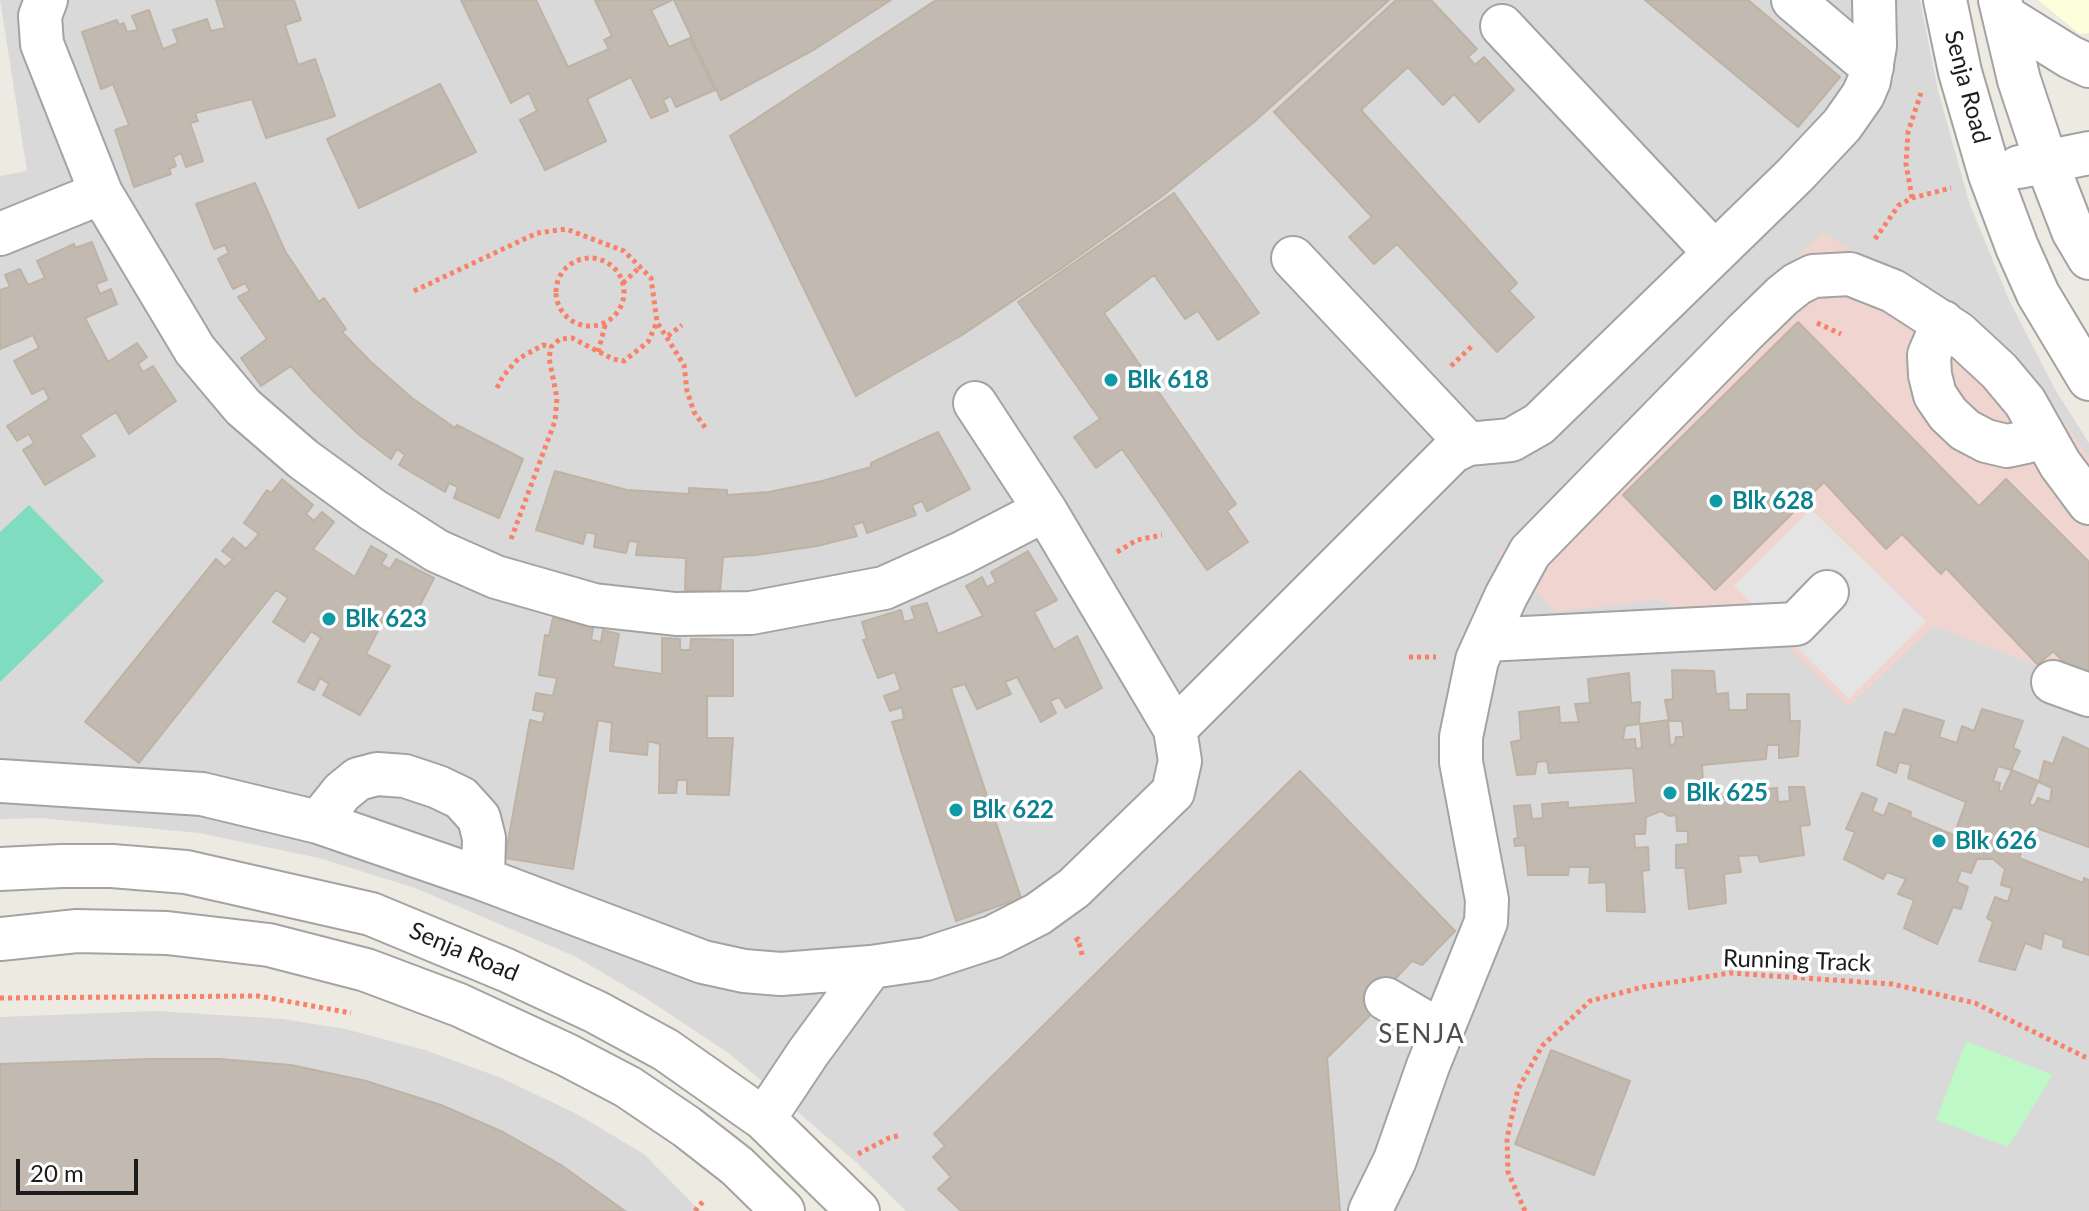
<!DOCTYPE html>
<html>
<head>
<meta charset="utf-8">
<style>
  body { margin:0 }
  #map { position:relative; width:2089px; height:1211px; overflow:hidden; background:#edeae1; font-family:Lato,sans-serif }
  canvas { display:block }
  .scale { position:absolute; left:16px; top:1159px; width:122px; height:36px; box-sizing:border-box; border:4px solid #1c1c1c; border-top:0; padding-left:10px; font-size:24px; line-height:28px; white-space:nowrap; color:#1c1c1c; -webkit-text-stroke:6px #fff; paint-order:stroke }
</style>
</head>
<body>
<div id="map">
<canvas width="2089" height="1211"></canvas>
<div class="scale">20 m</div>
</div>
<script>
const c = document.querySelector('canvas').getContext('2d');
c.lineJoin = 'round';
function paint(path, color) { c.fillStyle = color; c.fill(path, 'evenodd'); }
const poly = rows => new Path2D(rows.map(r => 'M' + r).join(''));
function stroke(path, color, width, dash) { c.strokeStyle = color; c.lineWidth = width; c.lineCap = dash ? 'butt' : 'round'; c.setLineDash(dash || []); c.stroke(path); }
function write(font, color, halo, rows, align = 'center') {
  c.font = font + ' Lato,sans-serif'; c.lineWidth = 7; c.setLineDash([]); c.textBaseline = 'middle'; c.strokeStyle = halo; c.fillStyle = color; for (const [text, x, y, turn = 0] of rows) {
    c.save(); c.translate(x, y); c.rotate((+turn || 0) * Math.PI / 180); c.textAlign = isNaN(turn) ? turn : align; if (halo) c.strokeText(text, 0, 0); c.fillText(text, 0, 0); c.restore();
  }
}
paint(poly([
  [0,0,1920,0,1938,91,1970,205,2010,302,2056,391,2089,443,2089,1211,906,1211,856,1162,730,1054,644,997,574,956,415,888,319,858,199,833,40,818,0,819,0,176,27,171],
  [156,1011,283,1019,345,1029,425,1050,499,1077,577,1114,644,1154,700,1211,0,1211,0,1017]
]), '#dad9d9');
paint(poly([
  [1822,232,2019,357,2089,457,2089,686,1934,626,1848,707,1790,649,1657,600,1556,612,1499,553]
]), '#efd4d0');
paint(poly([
  [2038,0,2089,0,2089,33,2080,34]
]), '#fcffd9');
paint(poly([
  [1966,1041,2053,1075,2008,1147,1936,1120]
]), '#bdf8c6');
paint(poly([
  [29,505,104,581,0,682,0,532]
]), '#7fdcbf');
paint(poly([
  [1811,509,1926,621,1849,699,1734,586]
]), '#e4e4e4');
const building = poly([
  [216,0,294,0,301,20,285,25,298,65,315,59,335,116,266,138,252,99,195,113,198,121,190,123,203,161,186,167,181,153,173,157,176,166,169,169,171,174,134,187,115,130,129,125,113,84,101,89,82,32,117,20,119,25,124,23,127,32,138,30,132,16,149,10,163,49,178,43,173,30,207,19,211,31,225,28,216,0],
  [461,0,536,0,568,67,609,49,604,40,612,36,595,0,672,0,651,10,669,47,690,38,715,90,676,107,671,96,663,100,668,111,651,118,631,77,587,99,606,141,545,170,520,120,537,111,529,93,511,103,461,0],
  [674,0,891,0,815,49,721,100,674,0],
  [936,0,1389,0,1254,122,1161,197,1062,268,962,335,856,396,730,136,936,0],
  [1396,0,1431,0,1477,49,1468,57,1475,65,1484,57,1514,90,1479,122,1454,94,1443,105,1408,67,1361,110,1517,283,1509,291,1534,317,1497,352,1397,244,1374,264,1349,237,1372,217,1274,112,1396,0],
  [1645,0,1748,0,1840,77,1798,127,1645,0],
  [440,84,476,152,359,208,327,139,440,84],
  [255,183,285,251,319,302,324,298,346,329,342,332,371,362,412,398,455,428,457,425,523,459,499,518,454,498,458,487,449,483,445,492,399,465,405,455,397,449,391,459,358,434,313,391,291,366,261,386,241,358,267,339,238,297,250,291,245,283,233,289,218,259,229,253,225,245,214,249,196,204,255,183],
  [1174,193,1259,313,1218,340,1198,311,1185,319,1154,275,1104,313,1236,504,1227,511,1248,542,1207,570,1122,449,1096,468,1074,437,1100,419,1018,302,1174,193],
  [92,242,107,280,96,284,100,294,111,289,117,304,85,318,108,362,137,343,147,357,138,364,143,372,153,366,176,401,129,434,116,412,80,435,95,456,45,485,23,450,34,443,29,434,17,441,7,426,49,399,44,388,32,394,14,361,39,348,33,335,0,349,0,290,10,287,5,275,20,269,28,285,45,278,37,261,74,244,75,248,92,242],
  [1798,322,1979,506,2006,479,2089,562,2089,674,2082,681,2053,651,2038,665,1946,568,1941,574,1902,534,1886,549,1824,482,1715,590,1623,495,1798,322],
  [938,432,970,489,927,511,922,501,912,505,916,515,867,533,863,522,853,525,857,536,817,546,756,555,723,557,720,592,685,590,686,558,636,555,638,542,629,541,626,553,594,547,596,534,586,532,583,544,536,530,555,471,627,490,689,494,689,488,727,490,727,495,769,492,822,481,871,467,871,463,938,432],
  [282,479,313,505,306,514,314,521,322,512,334,522,313,549,355,577,371,546,387,555,381,564,390,569,396,559,434,578,408,629,385,617,366,654,390,666,360,715,323,695,329,684,320,678,314,690,298,682,321,638,311,631,304,642,273,622,288,598,276,590,139,763,85,722,216,559,225,567,233,559,222,551,233,538,246,549,259,534,244,523,267,490,271,493,282,479],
  [1028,551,1057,600,1034,612,1054,650,1077,636,1102,688,1066,708,1059,697,1050,701,1056,713,1041,722,1017,677,1005,682,1011,694,977,709,965,684,951,688,1021,898,956,921,892,722,904,719,902,707,890,711,884,696,901,690,895,672,878,678,863,640,867,639,862,622,901,610,904,622,915,619,911,607,927,603,938,634,983,616,966,586,982,577,987,587,996,582,991,572,1028,551],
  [553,618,593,628,591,640,601,642,603,630,619,634,613,667,662,674,662,638,680,639,680,650,690,650,691,639,733,640,733,696,707,696,707,738,733,738,729,795,687,794,687,780,677,780,676,793,659,793,660,744,648,741,647,755,610,751,612,723,598,720,573,869,505,858,530,720,542,723,545,712,533,710,536,693,553,696,557,678,539,675,545,635,549,636,553,618],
  [1672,670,1714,671,1716,694,1728,693,1729,710,1747,710,1747,694,1789,694,1790,721,1800,721,1798,756,1779,758,1779,745,1767,745,1766,759,1702,765,1704,799,1752,795,1753,790,1777,788,1778,802,1790,801,1789,787,1804,787,1810,825,1800,826,1804,855,1760,862,1758,855,1738,856,1741,872,1724,874,1726,903,1689,909,1685,868,1676,868,1676,845,1688,844,1688,831,1677,831,1676,815,1669,816,1661,811,1646,817,1645,834,1634,834,1635,848,1648,847,1649,870,1642,871,1645,912,1607,911,1606,882,1589,883,1590,867,1569,867,1568,875,1528,875,1525,845,1515,846,1514,839,1518,838,1514,806,1530,805,1532,819,1543,818,1542,804,1568,802,1568,808,1636,803,1633,768,1549,773,1547,761,1537,762,1535,774,1517,775,1511,742,1521,740,1519,712,1559,707,1560,723,1579,722,1575,704,1590,703,1588,679,1629,673,1631,703,1640,702,1639,724,1625,726,1623,740,1635,739,1636,749,1642,748,1640,724,1668,720,1670,745,1675,744,1676,737,1684,737,1682,721,1669,721,1665,700,1673,699,1672,670],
  [1904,709,1944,721,1939,737,1957,743,1962,726,1974,731,1982,709,2023,721,2013,748,2020,751,2011,770,1998,766,1993,781,2000,783,1999,791,2002,792,2012,770,2038,781,2029,804,2034,806,2038,798,2050,802,2052,788,2039,782,2044,761,2053,764,2063,737,2089,749,2089,847,2031,826,2019,858,2083,883,2084,878,2089,880,2089,955,2063,947,2064,940,2044,933,2041,949,2025,943,2015,970,1979,961,1993,922,1987,918,1995,897,2008,902,2012,888,2001,885,2005,869,1993,859,1977,859,1971,873,1961,870,1957,882,1968,887,1961,909,1953,907,1937,944,1904,928,1914,900,1898,894,1906,879,1887,872,1883,879,1844,859,1855,832,1846,829,1862,793,1877,799,1872,811,1884,816,1889,803,1911,812,1910,817,1954,835,1966,802,1908,778,1911,765,1899,762,1896,773,1877,765,1885,732,1895,735,1904,709],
  [1300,771,1455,931,1422,965,1412,961,1393,981,1399,987,1327,1058,1340,1211,961,1211,938,1189,951,1177,933,1157,945,1146,934,1134,1300,771],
  [1551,1050,1630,1081,1594,1175,1515,1144,1551,1050],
  [150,1059,219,1059,291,1065,366,1081,441,1105,503,1132,561,1165,625,1211,0,1211,0,1064,150,1059]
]);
paint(building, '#c2bab1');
stroke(building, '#bfb2a4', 2);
const minor = poly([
  [46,0,40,16,42,44,101,193,195,350,243,407,303,459,373,510,437,551,496,577,594,605,676,614,751,613,884,588,962,553,1045,510],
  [1793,0,1872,67],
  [1945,0,1960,72,1990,175,2017,247,2038,294,2089,379],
  [2000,0,2019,80,2046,161,2073,231,2089,258],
  [2004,16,2070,57,2089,66],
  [1502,26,1715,253],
  [2019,167,2089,153],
  [0,234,101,193],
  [1293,258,1468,444],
  [1943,322,1929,355,1930,375,1935,395,1948,414,1965,430,1986,441,2007,446,2026,442,2042,432],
  [1486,640,1796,624,1827,592],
  [2053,682,2089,695],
  [1175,729,1452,452,1468,444,1511,440,1539,424,1795,175,1842,125,1863,95,1869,81,1875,46,1874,0],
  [0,781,202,794,318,822,483,879,703,962,744,971,781,974,871,967,926,959,993,937,1038,914,1074,888,1173,792,1180,761,1175,729,1045,510,975,403],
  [318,822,342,792,358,779,377,774,405,776,438,787,461,798,479,818,484,838,483,879],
  [0,869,61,866,112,866,186,872,371,914,506,970,596,1012,666,1050,764,1119,858,1211],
  [0,939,77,931,167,933,269,945,366,970,459,1005,567,1055,628,1087,687,1127,737,1166,783,1211],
  [1386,999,1442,1032],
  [764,1119,808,1053,871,967],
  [1370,1211,1395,1160,1428,1066,1486,922,1487,900,1461,762,1461,737,1477,660,1506,596,1530,552,1744,333,1782,296,1797,284,1813,276,1850,274,1893,291,1958,333,1999,371,2025,402,2060,464,2089,503]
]);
stroke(minor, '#a3a3a3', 46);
stroke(poly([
  [1912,198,1906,164,1908,132,1921,93],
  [1875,239,1899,205,1912,198,1951,188],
  '556 292a34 34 0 1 1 68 0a34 34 0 1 1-68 0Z',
  [623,283,640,267],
  [414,291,537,233,566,229,624,251,651,278,657,322,684,365,687,391,694,412,707,430],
  [1817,323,1841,334],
  [668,336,682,325],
  [598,352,606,322],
  [1451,366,1472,346],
  [497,388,503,376,518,359,543,345,551,347],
  [511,539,555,421,557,398,549,358,551,347,560,339,572,338,613,359,624,361,648,342,657,322],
  [1117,552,1137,540,1162,535],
  [1409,657,1436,657],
  [1075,941,1078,939,1083,958],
  [0,998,258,996,351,1013],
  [858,1154,889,1138,901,1135],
  [695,1211,705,1199],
  [1525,1211,1508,1172,1507,1138,1518,1089,1542,1046,1590,1001,1643,987,1730,973,1892,984,1975,1003,2089,1059]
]), '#f88168', 5, [4, 4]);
stroke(minor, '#fff', 42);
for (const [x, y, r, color] of [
  [1111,380,8,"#0f9aa8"],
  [1716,501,8,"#0f9aa8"],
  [329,619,8,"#0f9aa8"],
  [1670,793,8,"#0f9aa8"],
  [956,810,8,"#0f9aa8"],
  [1939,841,8,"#0f9aa8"]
]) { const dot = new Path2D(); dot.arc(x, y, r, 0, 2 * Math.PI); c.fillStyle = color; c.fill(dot); stroke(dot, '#fff', 3); }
write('24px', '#1c1c1c', '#fff', [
  ["Senja Road",1967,87,75],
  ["Senja Road",464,952,23],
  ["Running Track",1797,961,2]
]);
write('bold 24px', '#0d838f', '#fff', [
  ["Blk 618",1127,380],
  ["Blk 628",1732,501],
  ["Blk 623",345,619],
  ["Blk 625",1686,793],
  ["Blk 622",972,810],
  ["Blk 626",1955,841]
], 'left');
c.letterSpacing = '2px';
write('26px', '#4f4f4f', '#fff', [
  ["SENJA",1422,1035]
]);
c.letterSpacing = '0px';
</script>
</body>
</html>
